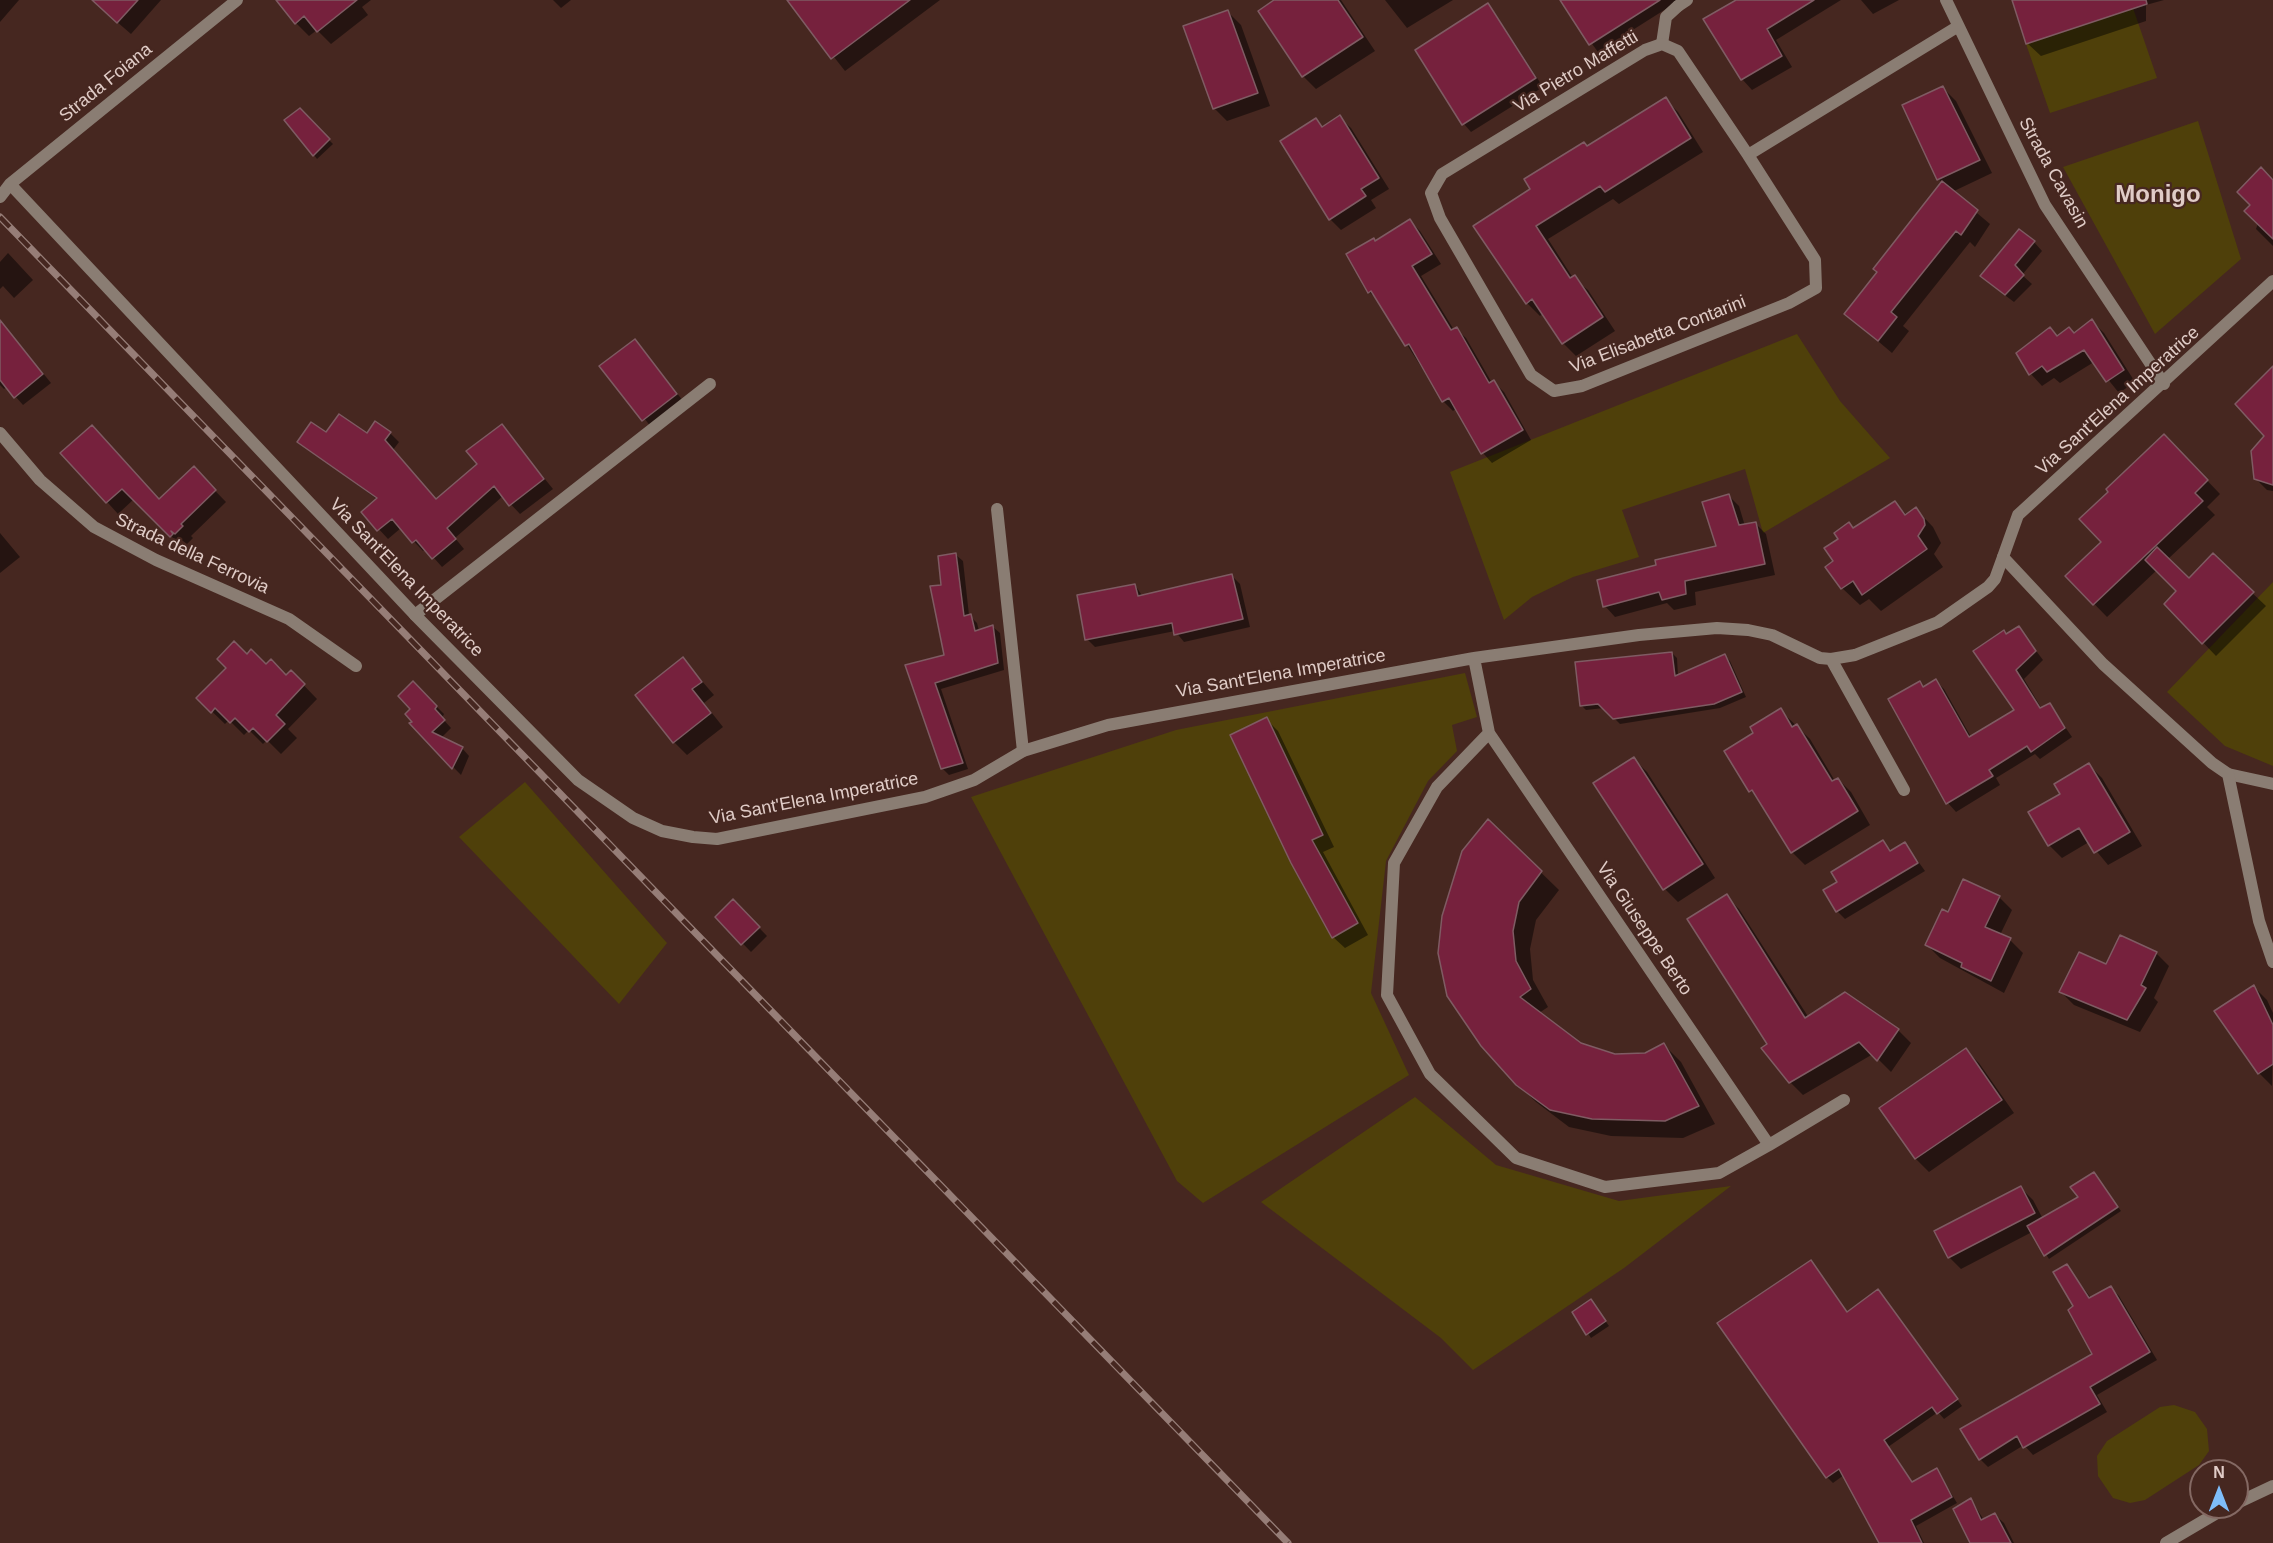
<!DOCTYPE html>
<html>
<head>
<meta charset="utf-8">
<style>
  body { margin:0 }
  #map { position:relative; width:2273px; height:1543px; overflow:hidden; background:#462720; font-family:Helvetica,sans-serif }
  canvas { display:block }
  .north { position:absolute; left:2189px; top:1459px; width:60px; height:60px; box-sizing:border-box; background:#462720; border:2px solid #846963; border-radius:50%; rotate:0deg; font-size:16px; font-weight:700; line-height:24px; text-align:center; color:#e0ccc7 }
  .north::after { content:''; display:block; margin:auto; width:21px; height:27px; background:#7ebdf9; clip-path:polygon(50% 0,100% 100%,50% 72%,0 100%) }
</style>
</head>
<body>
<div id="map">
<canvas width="2273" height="1543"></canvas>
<div class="north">N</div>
</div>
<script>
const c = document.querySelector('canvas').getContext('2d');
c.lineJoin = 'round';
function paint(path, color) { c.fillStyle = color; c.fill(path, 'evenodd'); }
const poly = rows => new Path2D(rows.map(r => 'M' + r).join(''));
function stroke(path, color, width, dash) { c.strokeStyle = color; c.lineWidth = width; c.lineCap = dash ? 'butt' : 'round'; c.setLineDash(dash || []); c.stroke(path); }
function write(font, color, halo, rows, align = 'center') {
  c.font = font + ' Helvetica,sans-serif'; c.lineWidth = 4.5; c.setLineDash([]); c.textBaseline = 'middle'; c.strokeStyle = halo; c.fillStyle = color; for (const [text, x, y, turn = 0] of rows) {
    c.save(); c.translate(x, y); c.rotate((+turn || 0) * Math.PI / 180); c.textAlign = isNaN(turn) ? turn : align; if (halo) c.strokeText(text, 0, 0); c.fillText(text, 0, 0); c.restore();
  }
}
paint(poly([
  [2133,8,2157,78,2050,113,2026,44],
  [2198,121,2241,259,2155,334,2063,167],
  [1797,334,1840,401,1890,458,1763,533,1745,469,1622,510,1639,557,1573,577,1532,597,1504,620,1450,472],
  [2273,582,2273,766,2225,746,2167,692],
  [1465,673,1477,717,1452,725,1457,751,1428,781,1386,861,1371,993,1409,1075,1203,1203,1177,1181,971,797,1176,730],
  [525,782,667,943,619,1004,459,837],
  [1415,1097,1496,1165,1619,1201,1731,1186,1624,1268,1473,1370,1441,1338,1261,1202],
  [2174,1405,2195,1412,2207,1429,2209,1451,2199,1465,2145,1500,2130,1503,2113,1498,2098,1476,2097,1456,2107,1441,2160,1407]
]), '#4f400a');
paint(poly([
  [0,0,19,0,0,22],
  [99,0,161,0,131,34,109,15],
  [283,0,371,0,362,7,368,15,331,44,317,30,309,36,296,23],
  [553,0,571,0,561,8],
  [789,0,940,0,845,71],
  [1277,0,1341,0,1375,51,1316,89,1303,76],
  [1385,0,1453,0,1407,28],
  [1560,0,1680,0,1598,52],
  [1739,0,1841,0,1776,40,1792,67,1752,90,1742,79],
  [1861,0,1899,0,1873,14],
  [2020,0,2164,0,2146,5,2146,21,2041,56,2027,43],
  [1488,5,1495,13,1543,87,1471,132,1464,124,1417,50],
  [1228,12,1241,25,1270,106,1227,121,1214,108],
  [1943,88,1956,101,1992,173,1952,192,1990,224,1975,247,1970,242,1903,326,1909,331,1892,353,1846,314,1879,273,1943,183,1938,179],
  [1665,99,1678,112,1703,152,1619,204,1613,199,1548,239,1573,278,1588,290,1615,331,1576,356,1563,343,1543,313,1540,316,1527,303,1532,190,1588,148],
  [299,110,333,144,317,159,314,155],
  [1339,117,1351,128,1389,189,1371,200,1376,208,1341,230,1330,219,1282,142,1316,120,1323,128],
  [2273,179,2273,246,2256,229],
  [1410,221,1420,231,1441,264,1421,276,1454,330,1456,329,1466,338,1492,383,1494,382,1504,392,1531,440,1492,463,1483,453,1457,408,1453,411,1443,401,1379,301,1369,292,1376,242],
  [2034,242,2042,251,2022,275,2032,284,2014,302,1990,284],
  [8,253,33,280,14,298,3,286,0,289,0,262],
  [2092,321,2104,333,2135,382,2119,393,2094,362,2060,383,2054,378,2042,386,2031,374,2018,354,2050,329,2058,337,2075,334],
  [0,329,12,335,51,383,23,405,7,387,4,389,0,385],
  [634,341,689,408,656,433,602,366],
  [2273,375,2273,491,2267,490,2255,478,2266,436],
  [502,426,553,489,520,514,503,496,455,538,464,549,442,567,426,549,423,551,401,528,388,539,363,512,378,500,299,442,326,434,390,433,399,442,393,450,436,500,479,464],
  [2177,449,2220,494,2207,507,2215,515,2168,559,2189,580,2213,556,2266,606,2216,656,2166,604,2178,591,2157,570,2107,617,2067,576,2103,542],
  [63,453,160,501,193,468,226,502,191,536,193,538,187,544,179,538,182,547,134,499,118,514],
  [1728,495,1739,506,1745,526,1755,523,1766,534,1775,575,1695,592,1696,605,1674,610,1667,603,1615,617,1605,606,1718,547],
  [1895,503,1907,515,1916,509,1933,527,1941,543,1934,554,1943,567,1881,611,1869,599,1860,605,1842,588,1836,561,1854,529],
  [0,533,20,557,0,573],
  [956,555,963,561,969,615,977,623,979,631,993,627,1000,633,1004,670,941,689,968,769,949,775,942,768,907,667,946,656,943,586],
  [1232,576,1240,584,1250,627,1184,642,1175,631,1095,647,1087,639,1135,585,1143,597],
  [2019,628,2043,660,2024,679,2042,709,2050,705,2072,737,2040,759,2035,754,1996,778,2000,785,1956,812,1948,803,1890,700,1919,683,1924,687,1936,681,1944,689,1971,737,2016,710,2007,636],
  [1672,653,1677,658,1678,676,1725,656,1730,661,1746,697,1720,708,1620,724,1604,708,1586,710,1581,705],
  [247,656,286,677,291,672,317,699,288,729,297,738,281,754,267,740,263,744,249,730,244,735,229,720,225,724,198,698],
  [683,659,714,695,704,703,723,727,687,755,674,742],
  [413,683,444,714,442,718,451,728,441,738,462,748,469,756,461,775,411,724,415,722],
  [1780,710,1810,739,1835,781,1838,779,1851,792,1870,825,1805,865,1792,852,1726,752,1756,734],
  [1266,719,1278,731,1334,847,1323,852,1368,935,1345,948,1333,937],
  [1634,759,1647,772,1715,878,1678,902,1665,889],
  [2089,765,2102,778,2142,846,2108,865,2089,842,2062,858,2049,845,2062,794],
  [1488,821,1559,890,1536,920,1530,949,1533,980,1548,1007,1539,1013,1581,1045,1614,1056,1645,1054,1664,1045,1681,1062,1715,1124,1683,1138,1611,1136,1569,1127,1536,1102,1517,1084],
  [1883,842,1892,851,1905,843,1925,871,1845,919,1837,911,1839,882],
  [1726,896,1739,909,1809,1018,1845,994,1898,1030,1911,1043,1891,1072,1873,1054,1803,1095,1790,1082,1769,1045],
  [1999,897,2012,910,2000,935,2010,940,2023,953,2004,993,1940,958,1927,945,1949,914],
  [733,901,767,936,751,952,717,917],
  [2156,953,2169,966,2154,998,2158,1002,2140,1032,2074,1005,2061,992,2107,966],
  [2254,987,2267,1000,2273,1013,2272,1086,2259,1073],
  [1966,1050,1979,1063,2014,1113,1929,1172,1916,1159,1881,1108],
  [2097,1178,2121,1211,2049,1259,2032,1232,1961,1269,1949,1257,2021,1188,2033,1200,2043,1219,2080,1198],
  [1811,1262,1848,1313,1878,1291,1962,1406,1944,1419,1938,1412,1888,1447,1913,1483,1937,1470,1957,1503,1916,1526,1924,1543,1880,1543,1844,1475,1833,1483,1827,1477],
  [2067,1266,2091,1298,2111,1288,2119,1296,2157,1360,2097,1395,2107,1412,2033,1455,2024,1445,1988,1467,1980,1459,2094,1355],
  [1594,1305,1609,1326,1591,1338,1574,1312],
  [1971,1500,1984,1520,1995,1515,2004,1523,2014,1543,1972,1543]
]), '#0007');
const building = poly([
  [92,0,138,0,117,23,92,0],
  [276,0,357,0,317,32,304,16,295,24,276,0],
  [787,0,910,0,831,59,787,0],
  [1274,0,1338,0,1363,37,1302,77,1258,11,1274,0],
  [1560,0,1660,0,1589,45,1560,0],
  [1736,0,1814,0,1767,29,1782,56,1741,80,1703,19,1736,0],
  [2012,0,2146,0,2147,4,2026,44,2012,0],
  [1488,3,1536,78,1462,125,1415,50,1488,3],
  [1228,10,1258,93,1213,109,1183,26,1228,10],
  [1943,86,1980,160,1937,180,1902,105,1943,86],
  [1666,97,1691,138,1605,192,1600,186,1536,226,1570,278,1575,275,1603,317,1562,344,1532,299,1526,304,1473,226,1530,189,1524,179,1584,142,1587,146,1666,97],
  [300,108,330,139,313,156,284,120,300,108],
  [1340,115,1379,178,1361,189,1366,196,1329,220,1280,141,1316,118,1322,127,1340,115],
  [2261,167,2273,180,2273,239,2244,211,2250,205,2237,192,2261,167],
  [1942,181,1978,210,1961,235,1956,231,1891,312,1897,317,1878,341,1844,314,1877,272,1873,269,1942,181],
  [1410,219,1432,254,1412,266,1451,330,1457,327,1489,383,1494,380,1523,430,1481,454,1449,398,1442,402,1409,344,1405,346,1371,291,1368,293,1346,254,1374,238,1375,241,1410,219],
  [2019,229,2035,241,2015,265,2024,275,2005,295,1980,276,2019,229],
  [2092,319,2124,370,2106,382,2084,350,2047,372,2042,366,2029,375,2016,353,2050,327,2057,336,2069,327,2074,333,2092,319],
  [0,320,43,374,14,398,0,380,0,320],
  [635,339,677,394,642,421,599,366,635,339],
  [2273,366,2273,485,2254,479,2251,451,2264,436,2235,404,2273,366],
  [339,414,367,433,375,421,391,432,385,440,436,499,477,464,466,451,502,424,544,479,509,506,494,486,447,528,456,539,432,559,416,540,412,543,392,519,377,531,361,512,377,498,297,442,311,422,326,432,339,414],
  [92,425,159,499,194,466,216,490,181,524,183,526,175,534,171,531,173,534,170,537,122,489,106,503,60,453,92,425],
  [2164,434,2208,480,2195,493,2203,501,2093,605,2065,576,2101,542,2079,519,2108,492,2106,489,2164,434],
  [1729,494,1739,525,1756,522,1765,564,1685,581,1686,594,1662,600,1659,592,1603,607,1597,580,1656,565,1655,560,1716,546,1702,502,1729,494],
  [1895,501,1905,515,1916,507,1924,519,1925,525,1918,536,1927,549,1862,595,1853,581,1841,589,1825,567,1833,561,1824,548,1838,539,1834,533,1849,522,1853,528,1895,501],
  [2157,547,2189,578,2213,553,2254,592,2202,644,2164,604,2176,591,2145,560,2157,547],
  [956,553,964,616,971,614,975,631,993,625,998,663,935,683,963,763,941,769,905,665,944,655,930,586,941,585,938,556,956,553],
  [1232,574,1243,619,1174,635,1172,623,1085,640,1077,595,1135,584,1138,596,1232,574],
  [2019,626,2036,651,2016,670,2040,708,2050,703,2065,728,2031,752,2027,746,1989,770,1993,776,1946,804,1888,699,1920,681,1923,687,1936,679,1969,737,2014,710,1973,651,2004,630,2006,634,2019,626],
  [234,641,247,654,251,649,266,664,271,659,286,675,291,670,305,684,276,715,285,724,267,742,253,728,249,732,235,718,230,723,215,708,211,713,196,698,226,668,217,659,234,641],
  [1672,652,1675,676,1725,654,1742,692,1714,704,1613,719,1598,704,1580,706,1575,662,1672,652],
  [683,657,702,682,692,689,711,713,673,743,635,695,683,657],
  [413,681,437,706,435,709,445,720,432,732,463,747,452,769,409,723,412,722,405,714,410,709,398,696,413,681],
  [1781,708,1792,727,1797,724,1832,781,1838,778,1858,811,1791,853,1752,790,1749,792,1724,751,1753,733,1750,727,1781,708],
  [1267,717,1323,835,1312,840,1358,923,1332,938,1291,863,1230,735,1267,717],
  [1634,757,1703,864,1663,890,1593,783,1634,757],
  [2089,763,2130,832,2094,853,2079,828,2048,846,2028,812,2060,794,2054,784,2089,763],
  [1488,819,1542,871,1519,902,1513,931,1516,961,1531,989,1520,997,1581,1043,1615,1054,1645,1053,1664,1043,1699,1106,1665,1121,1592,1119,1550,1110,1516,1085,1481,1046,1447,996,1438,953,1442,916,1462,851,1488,819],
  [1883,840,1890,851,1905,842,1918,863,1836,912,1823,890,1837,882,1831,872,1883,840],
  [1963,879,2000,896,1985,927,2011,938,1991,981,1961,967,1962,963,1925,945,1942,909,1948,912,1963,879],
  [1727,894,1805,1018,1845,992,1899,1029,1877,1061,1859,1042,1789,1083,1761,1048,1767,1044,1687,919,1727,894],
  [733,899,760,927,741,945,715,917,733,899],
  [2120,935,2157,952,2141,985,2146,988,2127,1020,2059,992,2079,952,2106,964,2120,935],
  [2254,985,2273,1025,2273,1064,2258,1074,2214,1011,2254,985],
  [1966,1048,2002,1100,1915,1159,1879,1108,1966,1048],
  [2094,1172,2118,1207,2044,1256,2027,1226,2078,1197,2070,1187,2094,1172],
  [2021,1186,2035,1213,1948,1258,1934,1231,2021,1186],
  [1811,1260,1847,1312,1878,1289,1958,1399,1937,1414,1932,1407,1884,1440,1912,1482,1937,1468,1952,1497,1911,1520,1922,1543,1879,1543,1839,1469,1826,1478,1717,1323,1811,1260],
  [2067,1264,2089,1298,2111,1286,2150,1352,2090,1387,2100,1404,2023,1448,2017,1436,1979,1460,1960,1429,2092,1354,2068,1310,2073,1306,2053,1272,2067,1264],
  [1591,1299,1606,1321,1586,1335,1572,1312,1591,1299],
  [1971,1498,1981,1520,1995,1513,2011,1543,1970,1543,1953,1509,1971,1498]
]);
paint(building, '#76213d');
stroke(building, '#7f5b63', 1.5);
stroke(poly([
  [997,509,1023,751],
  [415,615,710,384]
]), '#8a7d73', 12);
stroke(poly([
  [1662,44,1666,17,1678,6]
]), '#8a7d73', 12);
stroke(poly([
  [1946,0,2045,205,2164,384],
  [1678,6,1687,0],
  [1748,155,1815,260,1816,288,1789,303,1582,386,1554,391,1531,375,1440,218,1431,193,1442,174,1645,50,1662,44,1678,51,1748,155,1957,27],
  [10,184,415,615,578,780,633,818,662,831,693,837,717,839,925,797,974,780,1023,751,1108,725,1474,658,1639,635,1717,628,1748,630,1772,635,1820,658,1831,659,1855,655,1938,622,1988,587,1995,579,2003,557],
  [0,197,10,184,237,0],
  [0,433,40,480,94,527,156,560,289,619,356,666],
  [1474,658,1489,733,1769,1145,1844,1100],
  [1831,659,1904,790],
  [1489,733,1437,787,1394,863,1387,995,1430,1074,1516,1158,1605,1187,1719,1173,1769,1145],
  [2228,774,2273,784]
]), '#8a7d73', 12);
stroke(poly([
  [2273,281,2018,515,2003,557,2103,664,2212,763,2228,774,2259,921,2273,962],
  [2237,1503,2273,1486],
  [2166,1543,2227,1507]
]), '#8a7d73', 12);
const rail = poly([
  [0,217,1288,1543]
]);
stroke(rail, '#967d77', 7);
stroke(rail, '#462720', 4.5, [14]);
write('18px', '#e0ccc7', '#462720', [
  ["Via Pietro Maffetti",1576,72,-31],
  ["Strada Foiana",106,83,-39],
  ["Strada Cavasin",2053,173,61],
  ["Via Elisabetta Contarini",1658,335,-21],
  ["Via Sant'Elena Imperatrice",2118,401,-42],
  ["Strada della Ferrovia",192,554,25],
  ["Via Sant'Elena Imperatrice",406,578,46],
  ["Via Sant'Elena Imperatrice",1281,674,-10],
  ["Via Sant'Elena Imperatrice",814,799,-11],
  ["Via Giuseppe Berto",1644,929,56]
]);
write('bold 24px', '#e0ccc7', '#462720', [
  ["Monigo",2158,195]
]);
</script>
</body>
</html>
